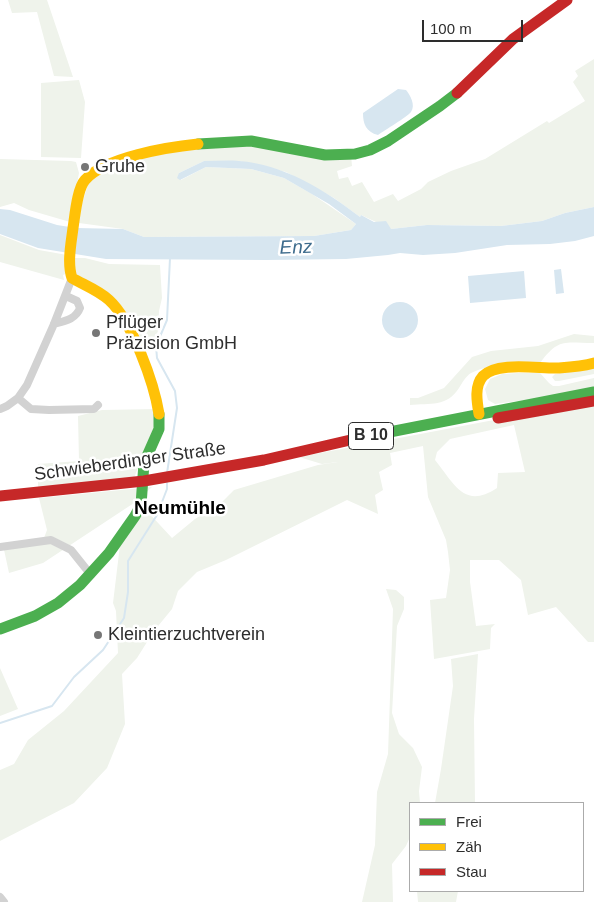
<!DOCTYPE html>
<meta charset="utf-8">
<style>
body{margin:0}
#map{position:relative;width:594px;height:902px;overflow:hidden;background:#fff;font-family:Arial,sans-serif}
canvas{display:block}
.legend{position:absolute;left:409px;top:802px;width:175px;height:90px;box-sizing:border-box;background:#fff;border:1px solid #ababab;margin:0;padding:6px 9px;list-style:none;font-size:15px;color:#2d2d2d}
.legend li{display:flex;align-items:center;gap:10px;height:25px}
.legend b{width:25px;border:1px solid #ababab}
.scale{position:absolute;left:422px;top:20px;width:101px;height:22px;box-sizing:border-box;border:2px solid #2d2d2d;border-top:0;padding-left:6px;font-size:15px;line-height:18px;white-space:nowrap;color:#2d2d2d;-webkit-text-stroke:4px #fff;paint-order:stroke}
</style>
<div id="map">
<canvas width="594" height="902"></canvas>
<ul class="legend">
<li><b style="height:6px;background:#4caf50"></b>Frei</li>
<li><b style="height:6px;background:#ffc107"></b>Zäh</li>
<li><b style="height:6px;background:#c62828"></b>Stau</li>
</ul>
<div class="scale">100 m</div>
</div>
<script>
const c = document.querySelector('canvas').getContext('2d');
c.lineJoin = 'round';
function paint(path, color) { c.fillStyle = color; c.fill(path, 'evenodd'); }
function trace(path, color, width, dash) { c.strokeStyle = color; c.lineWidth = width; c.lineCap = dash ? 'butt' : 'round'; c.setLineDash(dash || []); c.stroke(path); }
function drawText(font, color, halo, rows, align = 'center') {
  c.font = font + ' Arial,sans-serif'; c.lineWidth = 5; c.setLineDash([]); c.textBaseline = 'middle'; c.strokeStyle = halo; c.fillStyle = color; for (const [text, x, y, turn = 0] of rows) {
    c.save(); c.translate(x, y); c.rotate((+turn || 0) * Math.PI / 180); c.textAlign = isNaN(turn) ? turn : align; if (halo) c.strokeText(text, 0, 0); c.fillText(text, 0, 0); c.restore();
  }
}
const green = new Path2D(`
 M8 0H47L73 77 54 76 37 12 12 13Z
 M594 59V207L565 213 542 221 501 226 427 225 391 229 361 215 360 217 334 198 286 172 239 161H204L179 173 181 180 206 167 251 169 284 178 312 194 356 224 351 230 314 236 144 237 123 229 79 223 80 209 90 179 154 150 227 140 351 155 352 166 337 171 339 179 348 177 352 186 362 182 374 202 393 194 398 201 421 189 428 182 451 171 485 159 547 121 549 123 585 101 573 82 578 76 575 71Z
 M79 80 85 102 81 158 41 157V83Z
 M0 159 71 161 76 162 79 173 70 222 29 210 14 203 0 207Z
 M0 235 39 250 67 255 68 273 63 275 64 280 0 262Z
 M75 258H85L109 264 160 265 162 298 159 311 158 331 152 345 143 344 133 321 117 301 75 274Z
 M574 334 594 336V343C565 343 559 337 540 363 516 364 493 362 471 373 466 376 462 383 459 388 447 407 430 403 410 405V398H418L444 388 472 357 491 351 538 346Z
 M594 368V374L559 381H555L552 377 555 374Z
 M518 373H540L549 383 553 386H559L594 378V391L495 404 488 400 485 389 490 379 502 374Z
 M594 401V642H588L556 607 528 615 521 580 499 560H470V582L476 626 495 624 491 628 490 649 434 659 430 600 446 598 450 570 448 552 446 540 428 497 423 446 390 453 392 465 379 472 383 490 375 495 378 514 347 500 226 560 197 572 178 591 172 609 154 631 137 658 122 674 125 724 107 768 74 803 0 841V770L14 764 28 740 64 711 118 653 116 611 113 603 120 545 139 517 147 511 172 538 195 519 221 503 234 490 318 465 338 462 322 464 299 457ZM514 425 525 472 498 473 497 488C464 510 454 483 435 460L437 452 450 439Z
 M157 409V419L134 478 38 490V464L79 461 78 416 102 410Z
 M152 487 137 501 43 563 9 573 3 545 44 538 47 530 39 498Z
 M386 589 396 590 404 597V609L397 626 392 713 399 734 413 748 422 767 419 791 420 803H410V837L406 846 392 864 393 902H362L375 845 377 792 388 754 393 609Z
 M478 654 474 719 475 803H435L441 769 453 686 451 659Z
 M0 668 18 709 0 716Z
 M417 891H458L456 902H418Z`);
const water = new Path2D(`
 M398 89 406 90C410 95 416 105 411 112 407 117 385 130 378 135 366 132 363 124 363 113Z
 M204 161C216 161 228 160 239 161 283 164 325 190 360 217L361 215 374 222 386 221 391 229 427 225 501 226 542 221 565 213 594 207V236L575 241 550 244 507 245 455 253 423 255 400 253 388 255 346 259 266 260 106 259 38 248 0 234V209L10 210 57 225 76 228 123 229 144 237 314 236 351 230 356 224 329 204 284 178 251 169 206 167 180 180 177 178 179 173Z
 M561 269 564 293 556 294 554 270Z
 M524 271 526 298 470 303 468 276Z
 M382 320a18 18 0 1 1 36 0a18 18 0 1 1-36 0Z`);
const stream = new Path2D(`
 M167 473 177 408 175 391 157 358 156 346 167 320 170 258
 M0 723 52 706 74 677 103 650 124 618 128 592V561L157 515 167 489V483`);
const street = new Path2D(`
 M54 324C65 321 76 319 80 308L77 301 66 296
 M18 398 31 409 49 410 94 409 98 405
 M0 409 7 406 18 398 27 385 54 324 72 278
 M0 547 51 540 71 550 91 575
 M0 897 4 902`);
const fast = new Path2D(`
 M198 144 251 141 325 155 355 154 370 150 388 141 440 106 457 93
 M359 438 594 392
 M0 629 35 616 58 603 80 585 109 553 135 516 141 505 144 463 159 429V414`);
const slow = new Path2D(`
 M159 414C154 383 132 321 109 300 98 290 84 285 72 278 67 263 71 244 73 228 75 216 77 189 85 180 105 157 169 147 198 144
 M479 414C477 402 474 386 483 376 497 361 540 369 559 368 571 367 583 366 594 363`);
const jam = new Path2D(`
 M457 93 513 39 567 0
 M498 418 594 401
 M0 496 144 481 264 460 359 438`);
const markers = [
 [85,167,5,"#767676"],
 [96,333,5,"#767676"],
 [98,635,5,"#767676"]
];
const shields = [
 [371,436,45]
];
const shieldNames = [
 ["B 10",371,436]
];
const poiNames = [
 ["Gruhe",95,167],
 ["Pflüger",106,323],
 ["Präzision GmbH",106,344],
 ["Kleintierzuchtverein",108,635]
];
const streetNames = [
 ["Schwieberdinger Straße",130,462,-8]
];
const waterNames = [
 ["Enz",296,248,-2]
];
const neighbourhoodNames = [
 ["Neumühle",180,509]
];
paint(green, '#eff3eb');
paint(water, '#d7e6f0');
trace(stream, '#d7e6f0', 2);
trace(street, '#d2d2d2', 8);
trace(fast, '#4caf50', 11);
trace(slow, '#ffc107', 11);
trace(jam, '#c62828', 11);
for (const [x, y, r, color] of markers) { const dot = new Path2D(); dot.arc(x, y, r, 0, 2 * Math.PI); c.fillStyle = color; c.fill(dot); trace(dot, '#fff', 2); }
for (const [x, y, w] of shields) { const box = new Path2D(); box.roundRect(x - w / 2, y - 13.5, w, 27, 4); c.fillStyle = '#fff'; c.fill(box); trace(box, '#2d2d2d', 1); }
drawText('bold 16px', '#2d2d2d', null, shieldNames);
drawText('18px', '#2d2d2d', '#fff', poiNames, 'left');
drawText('18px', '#2d2d2d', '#fff', streetNames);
drawText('italic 19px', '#3d6b8c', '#fff', waterNames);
drawText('bold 19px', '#000', '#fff', neighbourhoodNames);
</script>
